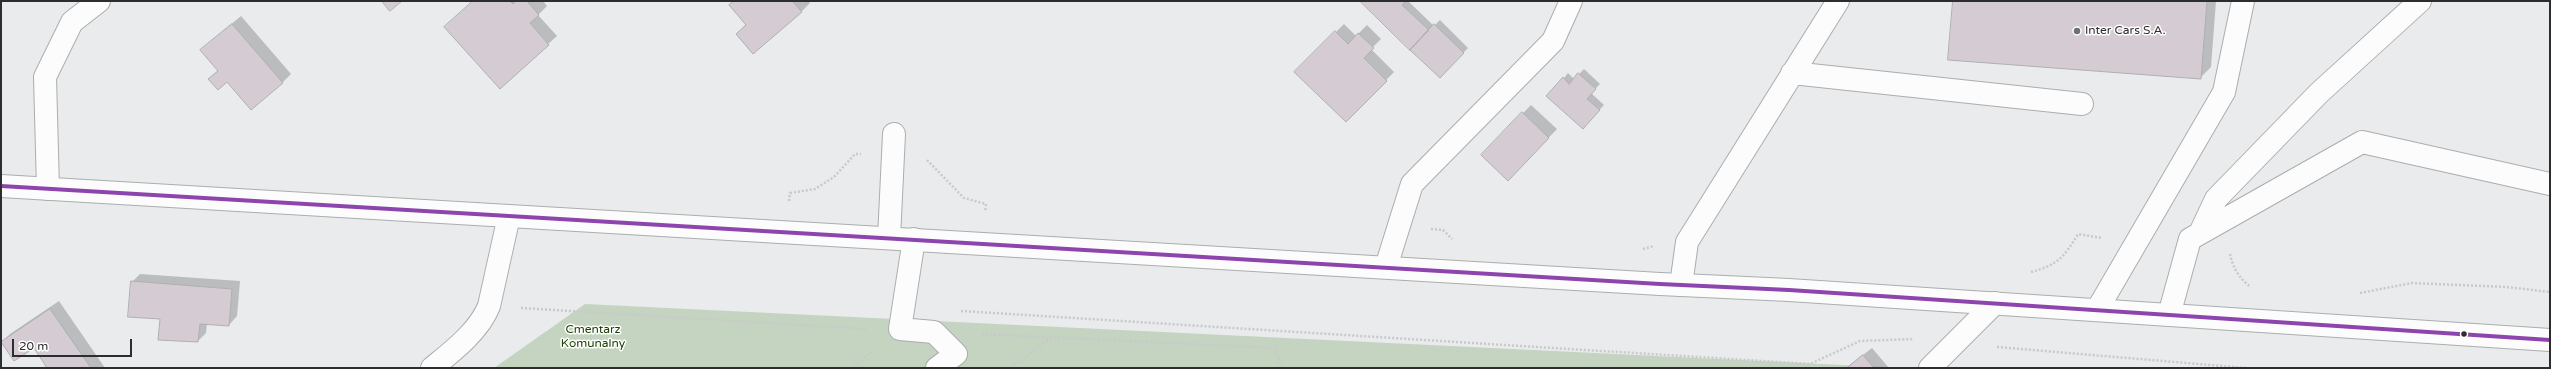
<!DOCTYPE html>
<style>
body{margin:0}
#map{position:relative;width:2551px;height:369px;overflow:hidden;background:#e9ebed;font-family:"Varela Round",sans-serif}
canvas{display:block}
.frame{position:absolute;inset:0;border:2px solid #2c2d2f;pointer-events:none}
.scale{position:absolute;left:12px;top:339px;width:120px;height:18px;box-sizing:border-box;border:2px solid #2c2d2f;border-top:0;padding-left:5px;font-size:12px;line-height:14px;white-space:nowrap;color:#2c2d2f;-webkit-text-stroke:3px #fff;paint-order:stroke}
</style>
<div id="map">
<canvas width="2551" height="369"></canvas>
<div class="frame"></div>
<div class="scale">20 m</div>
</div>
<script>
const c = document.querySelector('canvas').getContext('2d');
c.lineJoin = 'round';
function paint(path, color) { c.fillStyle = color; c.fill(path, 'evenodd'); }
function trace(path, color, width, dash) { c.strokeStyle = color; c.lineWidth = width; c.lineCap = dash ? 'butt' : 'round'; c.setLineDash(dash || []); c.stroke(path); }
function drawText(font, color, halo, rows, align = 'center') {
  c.font = font + ' "Varela Round",sans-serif'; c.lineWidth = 3; c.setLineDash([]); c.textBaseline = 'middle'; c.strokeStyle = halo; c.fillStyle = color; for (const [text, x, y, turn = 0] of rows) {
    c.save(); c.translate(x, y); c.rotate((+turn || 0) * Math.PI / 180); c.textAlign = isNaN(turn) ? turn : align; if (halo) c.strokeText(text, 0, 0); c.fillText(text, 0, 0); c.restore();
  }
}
const green = new Path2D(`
 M585 304 1904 368H494Z`);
const shadow = new Path2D(`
 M474 1H543L547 6 538 15 557 36 500 87Z
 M735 1H808L810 3 801 12 737 34 746 24Z
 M1362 1H1408L1434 26 1440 20 1468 48 1440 77Z
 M1954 1H2216L2211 67 2200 78Z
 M241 16 291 74 282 83 210 79 218 70 210 42Z
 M1344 24 1356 36 1367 25 1381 39 1371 49 1394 72 1346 121 1296 72Z
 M1584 69 1600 84 1591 93 1604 105 1587 123 1564 78 1568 73 1574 79Z
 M1531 105 1557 129 1517 171 1482 155Z
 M140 274 240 281 237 316 229 325 207 323 206 333 198 341 161 318 132 282Z
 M59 301 105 368H49L34 347 2 342 10 334Z
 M1872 348 1889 368H1846Z`);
const building = new Path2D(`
 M382 1H402L390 11Z
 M473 1H510L513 4 516 1H527L539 15 530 23 549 45 500 89 444 27Z
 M734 1H792L802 12 753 54 736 34 746 25 729 5Z
 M1360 1H1406L1402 5 1429 30 1410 50Z
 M1953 1H2207L2201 79 1948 60Z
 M232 24 283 83 251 110 227 82 218 90 208 79 218 71 200 50Z
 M1434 24 1464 53 1440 78 1410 50Z
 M1335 31 1348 44 1358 33 1374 48 1364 58 1387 81 1346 122 1294 72Z
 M1578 73 1596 89 1587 99 1600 110 1583 129 1546 96 1563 77 1569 84Z
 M1522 112 1549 138 1508 181 1481 155Z
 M131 281 232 289 229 326 200 324 198 342 158 340 160 319 128 317Z
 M50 309 91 368H47L34 348 14 361 1 342Z
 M1863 355 1874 368H1847Z`);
const path = new Path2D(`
 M927 160 964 198 986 204 985 212
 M789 201 790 193 815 189 834 177 855 154H861
 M1431 229 1443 230 1452 239
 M1643 249 1654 246
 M2230 254C2232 266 2240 280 2251 287
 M2031 272C2058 265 2064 257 2078 234L2102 238
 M2360 293 2412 283 2507 287 2550 292
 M521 308 868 329
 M961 311 1810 364 1860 341 1913 339
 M982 334 1275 348 1281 368
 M1997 347 2246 368
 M852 368 875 349
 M1011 368 1050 338`);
const service = new Path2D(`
 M1792 73 2082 104
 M48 189 45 77 72 22 99 1
 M2200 233 2216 199 2319 93 2420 1
 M889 238 894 134
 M1386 267 1412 184 1553 41 1571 1
 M1681 285 1687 242 1838 1
 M2097 310 2224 92 2243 1
 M2169 315 2190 239 2362 142 2550 184
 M432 368C453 351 479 331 489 306L509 216
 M1930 368 1995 303`);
const pedestrian = new Path2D(`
 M914 239 900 329 934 332 956 354 937 368`);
const secondary = new Path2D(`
 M1 186 1660 284 1789 290 2550 340`);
const bus1 = new Path2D(`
 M1 186 1660 284 1789 290 2550 340`);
const markers = [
 [2077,31,4,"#6e7072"],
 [2464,334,3.5,"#2c2d2f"]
];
const poiNames = [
 ["Inter Cars S.A.",2085,31]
];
const parkNames = [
 ["Cmentarz",593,330],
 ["Komunalny",593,344]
];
paint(green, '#c4d4c0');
paint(shadow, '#0003');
paint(building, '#d4ccd2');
trace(building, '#afafb0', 1);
trace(service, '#abadae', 24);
trace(pedestrian, '#abadae', 24);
trace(secondary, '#abadae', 24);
trace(path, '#c8c9ca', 2.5, [2, 2]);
trace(service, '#fcfcfc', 22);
trace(pedestrian, '#fcfcfc', 22);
trace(secondary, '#fcfcfc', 22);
trace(bus1, '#8e44ad', 4);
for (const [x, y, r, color] of markers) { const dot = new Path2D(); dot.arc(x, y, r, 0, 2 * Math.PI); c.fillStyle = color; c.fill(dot); trace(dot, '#fff', 1.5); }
drawText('12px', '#2c2d2f', '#fff', poiNames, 'left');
drawText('12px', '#1a4304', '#fff', parkNames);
</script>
